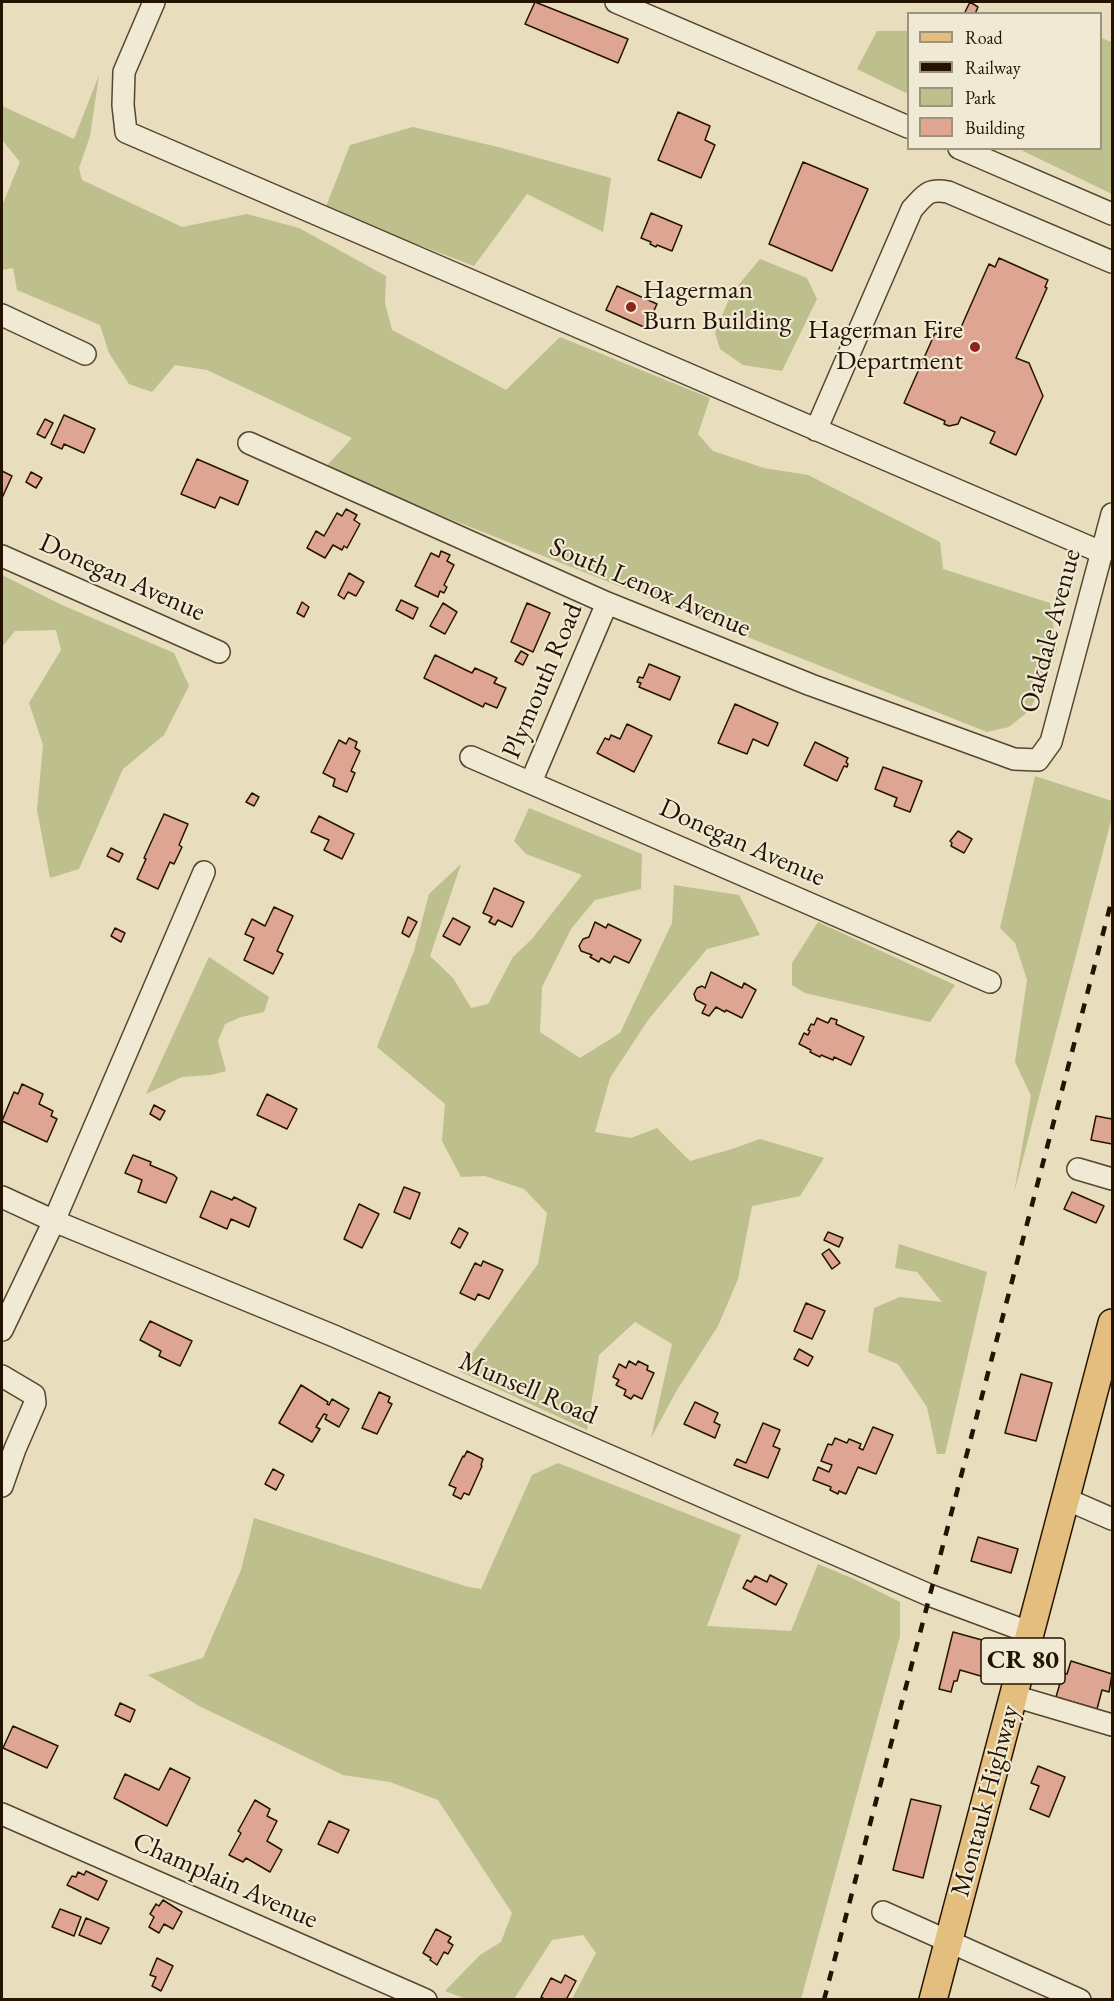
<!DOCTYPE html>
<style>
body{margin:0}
#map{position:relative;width:1114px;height:2001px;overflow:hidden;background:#e8ddbd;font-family:"EB Garamond",serif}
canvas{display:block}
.frame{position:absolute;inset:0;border:3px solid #241300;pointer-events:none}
.legend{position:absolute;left:907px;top:12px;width:195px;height:138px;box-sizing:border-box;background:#f0e9d4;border:2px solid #9e937f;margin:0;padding:8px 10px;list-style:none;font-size:18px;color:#241300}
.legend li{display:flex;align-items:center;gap:12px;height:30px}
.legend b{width:30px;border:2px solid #9e937f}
</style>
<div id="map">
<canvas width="1114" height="2001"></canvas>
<div class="frame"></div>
<ul class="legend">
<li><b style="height:8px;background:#e4be7e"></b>Road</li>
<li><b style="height:8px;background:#241300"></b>Railway</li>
<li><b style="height:16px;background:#bdbf8c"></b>Park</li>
<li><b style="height:16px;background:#dea593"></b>Building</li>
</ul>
</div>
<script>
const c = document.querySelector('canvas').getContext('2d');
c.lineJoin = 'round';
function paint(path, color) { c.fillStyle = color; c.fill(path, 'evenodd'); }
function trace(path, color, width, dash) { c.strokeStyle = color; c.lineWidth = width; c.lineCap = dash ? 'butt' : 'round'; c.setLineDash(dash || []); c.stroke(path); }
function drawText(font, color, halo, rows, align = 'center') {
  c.font = font + ' "EB Garamond",serif'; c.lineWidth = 4.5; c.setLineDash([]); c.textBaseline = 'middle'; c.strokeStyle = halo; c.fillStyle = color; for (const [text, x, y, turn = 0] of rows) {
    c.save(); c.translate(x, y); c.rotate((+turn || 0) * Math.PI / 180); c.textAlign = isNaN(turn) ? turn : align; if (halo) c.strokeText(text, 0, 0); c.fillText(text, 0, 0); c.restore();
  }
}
const green = new Path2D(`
 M877 31H908V94L857 69Z
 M1101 38 1112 42V194L1019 149 1100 148Z
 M99 75 90 136 79 168 82 180 182 227 247 214 299 228 386 276 385 303 392 330 506 390 560 337 710 398 698 434 713 451 764 468 808 475 940 542 943 569 1050 603 1057 650 1030 710 1009 727 987 732 324 469 352 438 207 370 175 365 152 392 129 384 109 353 100 325 17 290 13 268 2 270V206L20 162 2 140V106L74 139Z
 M413 127 498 147 611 178 603 232 527 194 474 266 325 209 350 145Z
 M760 259 807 278 817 299 782 371 743 365 720 349 715 333 731 294Z
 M2 575 62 605 174 653 189 686 164 735 123 769 79 869 50 878 37 810 43 745 29 703 61 650 56 630 15 631 2 647Z
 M1035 776 1112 801V817L1014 1193 1031 1096 1015 1062 1027 980 1015 943 1000 928Z
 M529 808 642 854 641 889 595 900 571 929 542 987 540 1032 580 1058 620 1033 672 923 674 885 739 895 760 935 707 949 648 1020 610 1078 595 1132 631 1138 657 1128 690 1161 732 1149 760 1139 824 1158 800 1196 752 1206 738 1279 718 1326 677 1390 651 1438 672 1344 635 1322 599 1355 587 1430 459 1371 538 1264 547 1213 524 1189 485 1176 461 1177 442 1141 445 1104 377 1047 414 951 429 894 461 864 430 956 453 978 471 1008 488 1004 513 957 532 939 582 875 526 854 514 841Z
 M818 922 955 985 930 1022 805 993 792 985V963Z
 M209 957 269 997 264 1012 241 1017 225 1024 218 1041 226 1071 211 1075 182 1077 146 1094Z
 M899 1244 987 1272 945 1454H937L927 1407 898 1364 868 1352 874 1308 900 1297 942 1302 917 1272 895 1268Z
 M558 1463 741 1535 707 1626 791 1631 818 1564 852 1578 900 1602V1636L801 1999H572L596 1953 583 1935 552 1940 514 1999H466L445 1991 480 1955 501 1942 512 1913 438 1800 390 1782 343 1775 199 1706 148 1675 203 1658 241 1570 254 1518 468 1587 481 1589 532 1475Z`);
const building = new Path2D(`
 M535 2 628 39 618 63 525 24Z
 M970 2 978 7 975 14H964Z
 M678 112 710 126 705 140 715 145 701 178 658 160Z
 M803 162 868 189 832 271 769 244Z
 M651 213 682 226 672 251 657 245 656 247 650 244 651 242 641 238Z
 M999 258 1048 280 1045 287 1047 288 1016 358 1029 363 1043 396 1016 455 990 443 995 432 961 417 958 424 949 426 944 424 945 421 904 403 935 333 945 337 949 329 958 334 989 264 995 267Z
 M617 286 657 304 646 328 606 310Z
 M64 415 95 429 84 453 64 444 62 449 51 444Z
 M45 419 53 423 45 438 37 434Z
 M197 459 248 481 238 505 220 497 215 508 181 494Z
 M2 471 12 476 2 498Z
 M31 472 42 478 36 488 26 482Z
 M346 509 357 515 354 520 360 524 347 548 344 546 342 550 333 545 325 558 307 548 316 531 324 536 337 513 342 516Z
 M441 551 450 555 447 561 454 565 444 585 447 587 444 593 440 591 438 597 415 586 431 553 439 557Z
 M349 573 364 582 356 596 348 592 344 599 338 595Z
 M401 600 418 608 413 619 396 610Z
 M302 602 309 607 304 617 297 613Z
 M443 603 457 612 445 634 430 626Z
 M527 603 550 613 533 652 511 642Z
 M521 651 528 655 523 665 515 661Z
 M435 655 472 673 475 668 497 678 494 683 506 688 497 708 485 703 483 707 424 678Z
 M649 664 680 677 670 700 639 687 641 683 637 682 639 677 643 678Z
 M735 704 778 723 768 746 753 739 747 754 718 743Z
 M627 724 652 736 634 772 597 753 605 738 609 740 611 735 620 739Z
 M349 738 357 742 355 748 360 751 351 771 355 773 347 792 333 786 335 779 323 773 339 740 346 744Z
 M815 742 848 758 846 762 848 764 847 767 844 766 837 781 804 765Z
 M883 767 922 781 910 812 894 806 897 798 875 789Z
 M252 793 259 797 254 806 246 802Z
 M164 814 188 824 179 845 182 847 174 864 170 862 158 889 137 879 146 859 144 858Z
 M319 816 354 834 342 859 324 850 329 840 311 832Z
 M958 831 972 839 964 853 951 846 952 843 950 841Z
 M111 848 123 854 119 862 107 856Z
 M494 888 524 902 512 927 498 920 495 925 489 922 492 917 483 913Z
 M274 907 293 916 277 951 283 954 273 974 244 960 254 938 245 934 252 919 265 926Z
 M408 917 417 922 409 937 402 933Z
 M453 918 470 927 460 945 443 936Z
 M595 922 606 928 608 924 641 940 629 963 614 956 610 963 601 958 599 962 590 957 592 955 581 951 579 946 583 939 589 937Z
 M115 928 125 933 121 942 111 936Z
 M711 972 742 988 744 983 756 990 742 1018 726 1010 725 1012 716 1007 709 1016 702 1013 706 1005 696 1000 694 994 697 988 702 986 705 988Z
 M817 1018 828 1023 831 1018 837 1020 836 1024 864 1037 851 1065 834 1057 833 1060 821 1055 820 1057 810 1052 811 1050 799 1044 804 1033 808 1035 810 1031 808 1030 811 1024 814 1025Z
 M22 1084 43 1094 39 1104 53 1111 51 1116 57 1119 47 1142 2 1121 14 1092 18 1094Z
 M267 1094 297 1109 287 1129 257 1115Z
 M154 1105 165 1111 160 1120 150 1114Z
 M1096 1116 1112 1119V1144L1091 1140Z
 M133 1155 151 1162 150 1165 174 1175 177 1178 166 1203 138 1192 142 1180 125 1173Z
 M404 1187 420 1193 410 1219 394 1212Z
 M211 1191 232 1200 234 1197 256 1208 249 1227 231 1219 227 1229 200 1217Z
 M1072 1192 1104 1206 1096 1223 1064 1209Z
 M359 1204 379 1214 362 1248 344 1239Z
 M459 1228 468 1233 460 1248 451 1243Z
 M828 1232 843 1238 839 1247 824 1240Z
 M829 1249 840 1263 832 1269 822 1254Z
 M483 1261 503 1270 489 1299 478 1294 475 1300 460 1293 475 1263 481 1266Z
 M806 1303 825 1311 812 1339 794 1331Z
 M150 1321 192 1341 180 1366 159 1356 161 1351 140 1340Z
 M799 1349 813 1357 808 1366 794 1359Z
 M629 1361 636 1365 638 1361 648 1366 647 1370 654 1373 642 1399 634 1395 631 1399 624 1395 626 1390 616 1385 619 1380 613 1377 619 1364 626 1368Z
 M1021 1374 1052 1383 1036 1441 1005 1433Z
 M301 1385 328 1402 327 1404 329 1405 332 1399 349 1409 339 1427 325 1419 327 1415 324 1414 316 1427 320 1429 312 1442 279 1423Z
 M379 1392 390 1397 388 1402 392 1404 377 1434 362 1428Z
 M695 1402 718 1413 714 1422 720 1425 715 1438 684 1424Z
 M763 1423 780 1430 773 1446 780 1449 768 1478 734 1465 737 1459 746 1463Z
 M873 1427 893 1435 876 1474 858 1467 846 1494 839 1491 838 1494 830 1490 831 1487 813 1480 818 1467 829 1472 832 1465 821 1461 828 1444 832 1445 835 1438 847 1443 849 1439 861 1444 859 1448 863 1450Z
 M467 1451 483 1459 481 1465 482 1466 469 1495 464 1493 461 1499 453 1495 456 1488 449 1485 463 1456 464 1457Z
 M273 1469 284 1475 276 1490 265 1484Z
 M978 1537 1018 1549 1011 1573 971 1561Z
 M770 1575 787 1584 776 1605 743 1588 747 1580 751 1582 755 1576 767 1582Z
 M953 1632 993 1643 984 1677 960 1670 957 1681H954L951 1692 939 1689Z
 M1071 1661 1112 1674 1109 1692 1102 1690 1097 1709 1056 1697 1063 1673 1067 1674Z
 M120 1703 135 1710 130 1722 115 1715Z
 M13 1726 58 1746 47 1768 3 1748Z
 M1038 1766 1065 1777 1049 1817 1030 1809 1039 1786 1031 1783Z
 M170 1768 190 1778 167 1826 114 1798 125 1774 159 1790Z
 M911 1799 941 1806 923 1878 893 1870Z
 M255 1800 270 1809 267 1816 277 1821 267 1841 282 1850 270 1872 246 1858 243 1862 229 1855 241 1833 238 1831Z
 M329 1821 349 1830 338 1853 318 1844Z
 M86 1871 107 1881 98 1900 67 1885 72 1876 76 1877 78 1872 84 1875Z
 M163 1900 182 1912 173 1929 164 1924 159 1933 149 1927 154 1917 150 1914 156 1904 159 1906Z
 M60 1909 81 1917 74 1936 52 1927Z
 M86 1918 109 1928 101 1944 79 1935Z
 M436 1929 451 1937 448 1942 453 1945 448 1954 444 1952 437 1965 430 1960 431 1958 423 1953Z
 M157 1958 173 1966 161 1991 152 1986 156 1977 150 1975Z
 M565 1975 576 1981 566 2000H546L541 1997 551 1978 561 1983Z`);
const minor = new Path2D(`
 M154 2 124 72 123 105 126 132 1103 553
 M616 2 908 127
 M959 148 1112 214
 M2 315 85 354
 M816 430 912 209C925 195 928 188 948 192L1112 262
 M249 443 607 603 811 685 1014 759 1038 760 1051 742 1112 514
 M2 556 219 652
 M471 757 990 982
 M531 782 607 603
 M1078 1169 1112 1179
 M2 1197 54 1221 334 1336 929 1595 1031 1633
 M2 1330 54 1221 204 872
 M2 1376 34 1395 35 1403 15 1449 2 1486
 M1066 1499 1112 1519
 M1014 1696 1112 1725
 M2 1814 426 2000
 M883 1912 1080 2000`);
const major = new Path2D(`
 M933 2000 1112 1323`);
const rail = new Path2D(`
 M824 2000 1112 899`);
const markers = [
 [631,307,6,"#8f2418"],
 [975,347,6,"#8f2418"]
];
const shields = [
 [1023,1661,84]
];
const shieldNames = [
 ["CR 80",1023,1661]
];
const poiNames = [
 ["Hagerman",643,291],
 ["Burn Building",643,322],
 ["Hagerman Fire",963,331,"right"],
 ["Department",963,362,"right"]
];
const streetNames = [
 ["Donegan Avenue",122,578,24],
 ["South Lenox Avenue",650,588,23],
 ["Oakdale Avenue",1051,631,-75],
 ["Plymouth Road",543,681,-67],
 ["Donegan Avenue",742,843,24],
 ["Munsell Road",528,1389,23],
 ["Montauk Highway",986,1801,-75],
 ["Champlain Avenue",225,1881,24]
];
paint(green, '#bdbf8c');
paint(building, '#dea593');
trace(building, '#241300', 1.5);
trace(minor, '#55462f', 24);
trace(major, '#241300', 30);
trace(minor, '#f0e9d4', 21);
trace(major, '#e4be7e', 27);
trace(rail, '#241300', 4.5, [10, 10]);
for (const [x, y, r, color] of markers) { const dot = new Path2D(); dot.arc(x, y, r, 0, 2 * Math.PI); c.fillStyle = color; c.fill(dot); trace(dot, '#f0e9d4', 2); }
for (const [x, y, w] of shields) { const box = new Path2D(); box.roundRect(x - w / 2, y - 23, w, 46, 4.5); c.fillStyle = '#f0e9d4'; c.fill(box); trace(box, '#241300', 1.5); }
drawText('bold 26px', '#241300', null, shieldNames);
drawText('27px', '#241300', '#f0e9d4', poiNames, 'left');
drawText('27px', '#241300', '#f0e9d4', streetNames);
</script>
